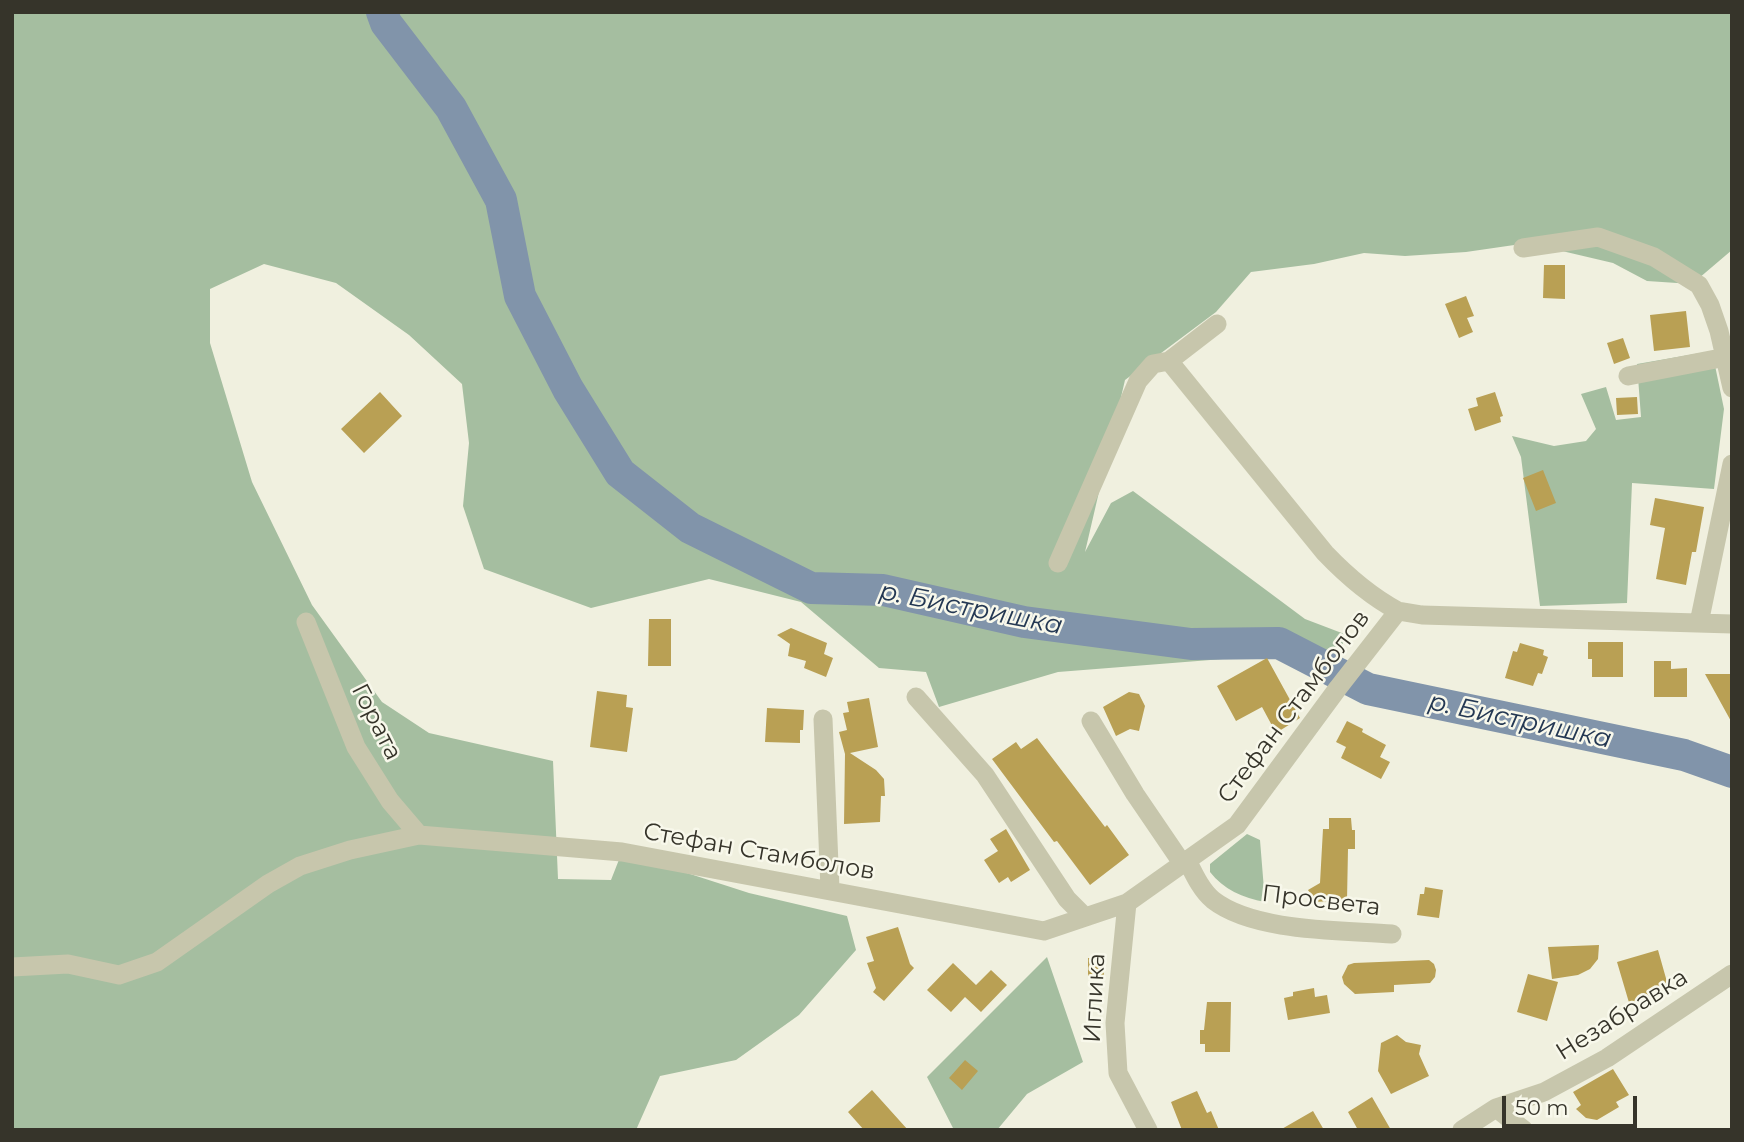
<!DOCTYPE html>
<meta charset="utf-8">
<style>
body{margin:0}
#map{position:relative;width:1744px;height:1142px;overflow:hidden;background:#f0f0df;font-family:Montserrat,sans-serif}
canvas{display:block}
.frame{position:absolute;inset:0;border:14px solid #36342a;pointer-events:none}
.scale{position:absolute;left:1502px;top:1096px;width:135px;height:32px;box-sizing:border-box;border:4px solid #36342a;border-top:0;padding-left:9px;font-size:21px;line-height:24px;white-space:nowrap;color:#36342a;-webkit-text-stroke:5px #f8f8eb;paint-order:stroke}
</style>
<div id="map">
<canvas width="1744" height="1142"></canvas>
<div class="frame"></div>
<div class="scale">50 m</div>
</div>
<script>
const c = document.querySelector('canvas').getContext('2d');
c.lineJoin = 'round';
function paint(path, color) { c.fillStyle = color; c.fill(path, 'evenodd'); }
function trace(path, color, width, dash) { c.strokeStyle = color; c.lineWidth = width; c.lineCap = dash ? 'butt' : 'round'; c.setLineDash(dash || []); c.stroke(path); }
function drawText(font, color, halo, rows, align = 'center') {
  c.font = font + ' Montserrat,sans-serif'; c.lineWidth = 5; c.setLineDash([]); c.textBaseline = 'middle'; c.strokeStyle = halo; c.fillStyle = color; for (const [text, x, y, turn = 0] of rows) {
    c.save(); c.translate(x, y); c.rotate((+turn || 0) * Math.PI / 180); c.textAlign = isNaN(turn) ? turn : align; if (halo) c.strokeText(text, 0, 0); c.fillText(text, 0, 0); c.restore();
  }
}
const green = new Path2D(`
 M12 12H1732V250L1692 284 1647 281 1613 263 1528 243 1466 252 1405 256 1364 253 1314 264 1251 272 1216 312 1125 380 1085 552 1111 503 1133 491 1305 619 1347 635 1327 677 1283 651 1223 659 1058 672 939 707 926 672 879 668 801 602 709 579 591 608 484 569 463 506 469 443 462 384 409 335 336 283 264 264 210 289V343L252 482 312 605 382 702 429 733 553 761 558 879 611 880 622 852 749 893 847 916 856 950 799 1015 736 1060 660 1076 636 1130H12Z
 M1712 351 1724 409 1714 489 1632 483 1627 603 1540 606 1521 457 1512 436 1554 446 1586 441 1596 429 1581 394 1606 387 1616 420 1641 417 1637 364Z
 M1247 834 1260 840 1265 902C1243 898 1223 889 1210 872V864Z
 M1047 957 1083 1062 1027 1094 997 1130H954L927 1077Z`);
const river = new Path2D(`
 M382 12 386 23 451 108 501 200 520 296 568 389 620 473 690 528 811 588 883 590 1024 622 1191 644 1279 643 1368 689 1684 755 1732 772`);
const building = new Path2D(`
 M1544 265H1565V299L1543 298Z
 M1466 296 1474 316 1467 318 1473 332 1459 338 1445 304Z
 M1686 311 1690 347 1654 351 1650 315Z
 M1623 338 1630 358 1614 364 1607 343Z
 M380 392 402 416 364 453 341 429Z
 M1495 392 1503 416 1500 417 1501 422 1475 431 1468 409 1478 406 1476 398Z
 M1637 397 1638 414 1617 415 1616 398Z
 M1543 470 1556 503 1536 511 1523 478Z
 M1655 498 1704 507 1696 552H1692L1686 585 1656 579 1665 528 1650 525Z
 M649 619H671V666H648Z
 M791 628 827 643 824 654 833 658 826 677 804 668 806 661 788 656 790 644 777 635Z
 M1588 642H1623V677H1592V659H1588Z
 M1520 643 1544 650 1543 655 1548 657 1542 674 1538 673 1533 686 1505 678 1513 651 1517 652Z
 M1267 658 1300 718 1276 733 1262 707 1236 721 1217 686Z
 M1654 661H1671V669L1687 668V697H1654Z
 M1705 674H1732V723Z
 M597 691 627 695 626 707 633 708 627 752 590 747Z
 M1129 692 1139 694 1145 706 1139 731 1130 729 1116 736 1103 707Z
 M869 698 878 747 850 753 876 770 884 779 885 796H881L880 822 844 824 845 754 839 732 847 730 843 713 849 712 847 702Z
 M767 708 804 710 803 730H800V743L765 742Z
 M1347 721 1363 729 1362 732 1386 745 1380 757 1390 762 1381 779 1341 758 1346 747 1336 742Z
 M1037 738 1105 827 1107 825 1129 855 1090 885 1057 841 1054 842 992 759 1016 742 1021 749Z
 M1329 818H1351L1352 830H1355V849H1348L1347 900 1315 902 1308 890 1320 883 1323 829H1329Z
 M1006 829 1030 870 1011 882 1008 877 999 883 984 860 998 851 990 839Z
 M1425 887 1443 890 1439 918 1417 915 1420 894H1424Z
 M898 927 910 964 914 968 884 1001 873 992 876 988 867 963 874 961 866 937Z
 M1599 945 1598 959 1590 969 1578 975 1552 979 1548 947Z
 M1658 950 1669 989 1658 992 1660 998 1630 1006 1617 962Z
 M1088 958H1103L1104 976H1088Z
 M1429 960 1434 964 1436 970 1435 977 1430 983 1394 985V992L1355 994 1344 984 1342 977 1348 965 1354 963Z
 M953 963 976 985 991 970 1007 985 981 1012 965 997 951 1012 927 990Z
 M1528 974 1558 982 1547 1021 1517 1012Z
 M1314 988 1315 997 1327 995 1330 1013 1288 1020 1284 998 1293 996V992Z
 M1207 1002H1231L1230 1052H1205V1044H1200V1030H1204Z
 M1397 1035 1406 1042 1421 1045 1419 1054 1429 1076 1391 1094 1378 1071 1381 1043Z
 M965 1060 978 1071 962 1090 949 1078Z
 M1613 1069 1629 1095 1616 1102 1619 1107 1597 1120 1586 1118 1576 1109 1581 1105 1573 1092Z
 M872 1090 908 1130H864L848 1112Z
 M1197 1091 1207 1113 1211 1111 1219 1130H1182L1171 1102Z
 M1372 1097 1391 1130H1358L1348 1112Z
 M1313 1111 1324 1130H1280Z`);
const minor = new Path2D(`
 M1523 248 1598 237 1654 257 1699 285 1710 305 1719 331 1732 388
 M1169 361 1325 553C1347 576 1370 596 1398 611
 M1628 376 1726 357
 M1058 563 1138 381 1153 364 1169 361 1217 324
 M306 622 356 747 390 801 419 835
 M1699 623 1732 464
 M916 697 985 775 1067 899 1085 917
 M823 719 830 889
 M1091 721 1135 794 1182 863
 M1187 860C1194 874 1201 890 1213 900 1254 932 1341 930 1392 934
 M1127 903 1115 1023 1118 1073 1148 1130
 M12 967 68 964 119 975 157 962 268 884 300 866 350 850 419 835 622 852 1044 931 1127 903 1237 825 1338 688 1398 611 1422 615 1732 624
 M1496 1108 1524 1130
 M1462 1130 1496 1108 1544 1092 1607 1058 1732 974`);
const streetNames = [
 ["Стефан Стамболов",1294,707,-53],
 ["Гората",376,722,63],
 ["Стефан Стамболов",759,852,10],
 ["Просвета",1321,901,7],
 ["Иглика",1095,998,-87],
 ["Незабравка",1622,1015,-32]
];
const waterNames = [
 ["р. Бистришка",971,609,11],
 ["р. Бистришка",1520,721,12]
];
paint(green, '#a5bea0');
trace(river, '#8194aa', 32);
paint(building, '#b9a054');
trace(minor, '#c7c6ac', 19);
drawText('24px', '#36342a', '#f8f8eb', streetNames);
drawText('italic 26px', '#243853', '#f8f8eb', waterNames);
</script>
